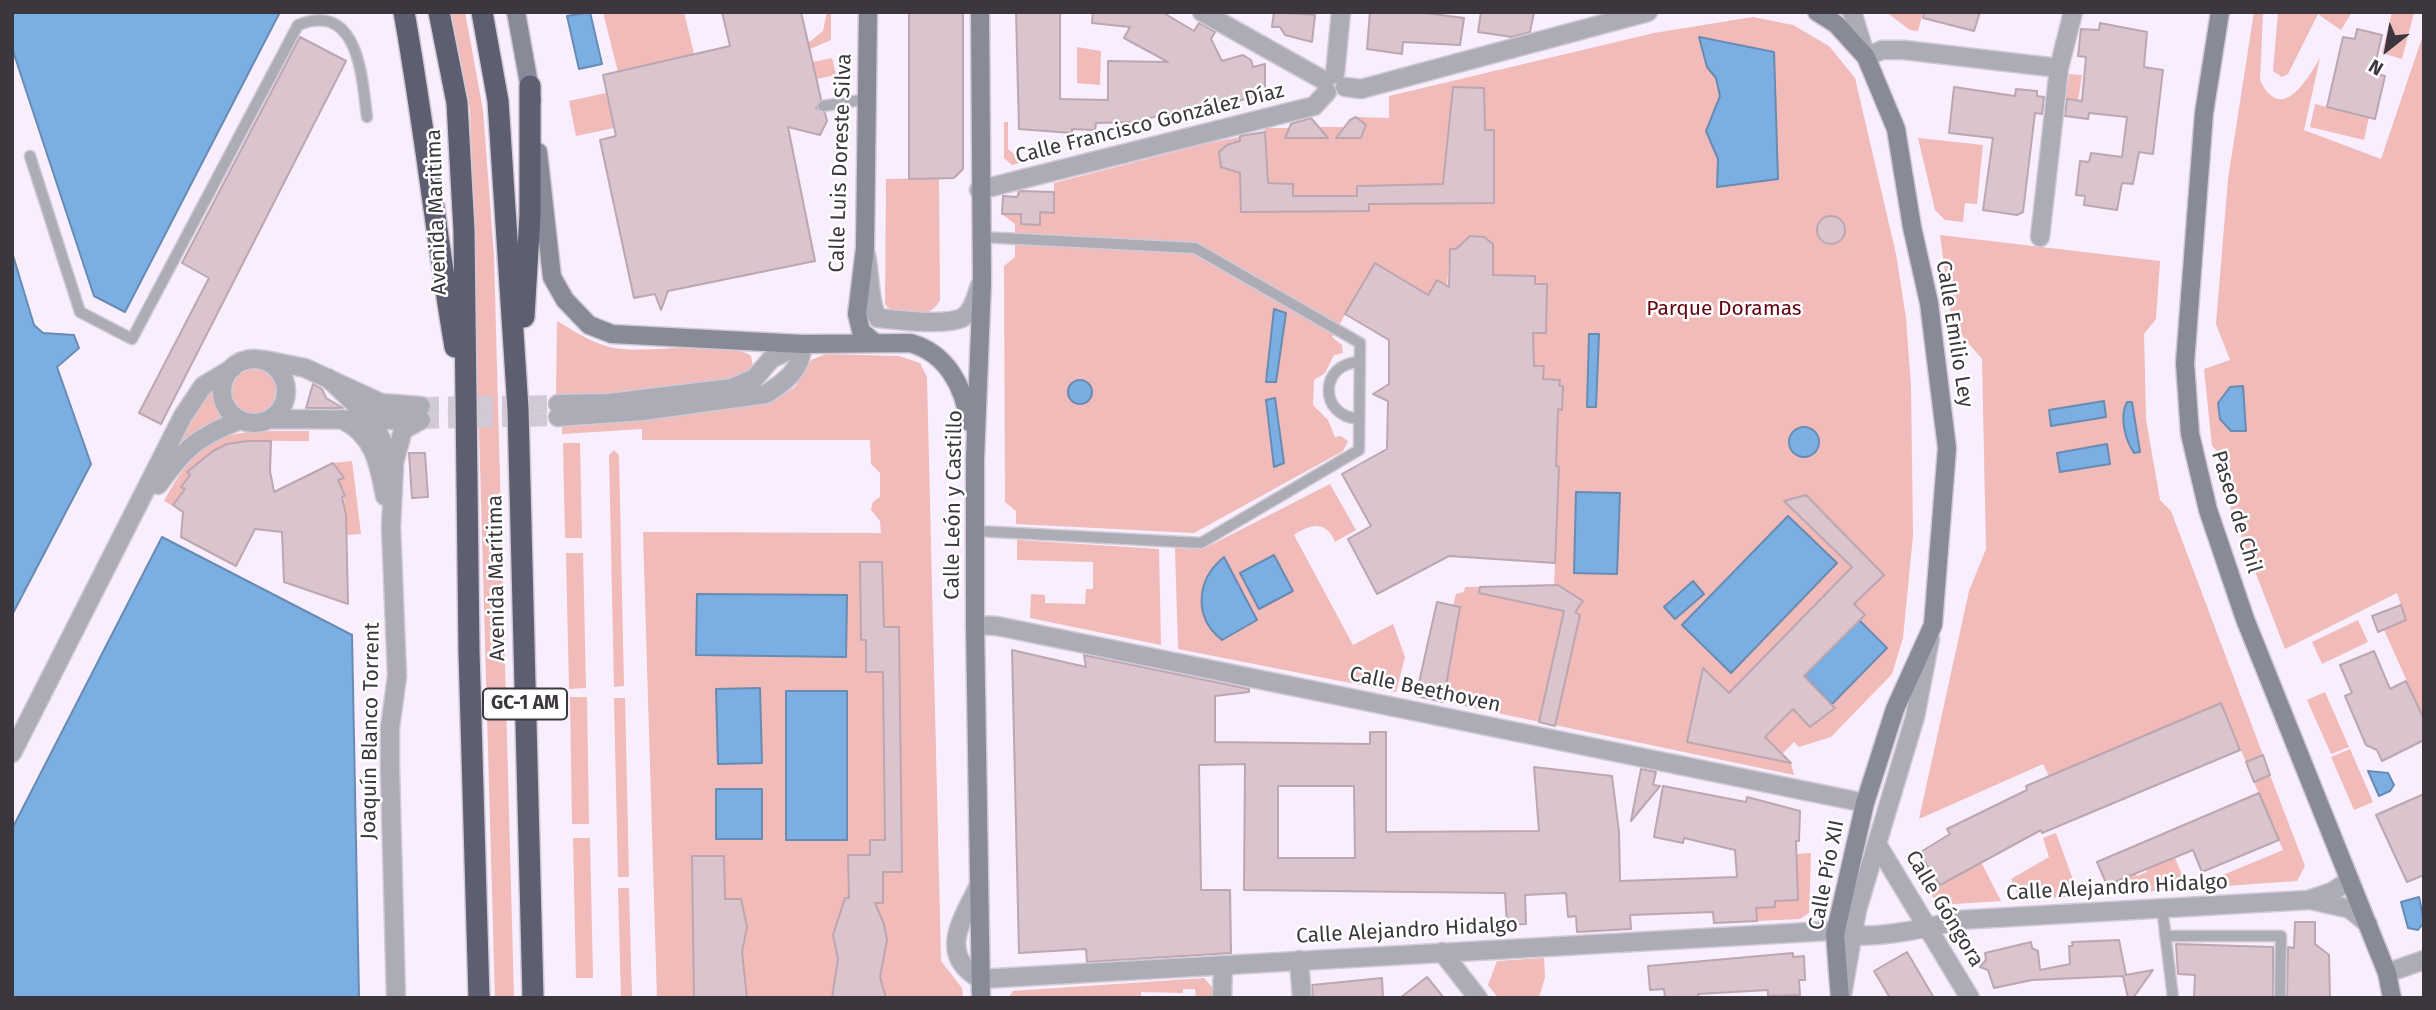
<!DOCTYPE html>
<meta charset="utf-8">
<style>
body{margin:0}
#map{position:relative;width:2436px;height:1010px;overflow:hidden;background:#f8eefd;font-family:"Fira Sans",sans-serif}
canvas{display:block}
.frame{position:absolute;inset:0;border:14px solid #3c373e;pointer-events:none}
.north{position:absolute;left:2352px;top:14px;width:70px;height:70px;-webkit-text-stroke:5px #fff;paint-order:stroke;rotate:211deg;font-size:19px;font-weight:700;line-height:28px;text-align:center;color:#3c373e}
.north::after{content:'';display:block;margin:auto;width:24px;height:32px;background:#3c373e;clip-path:polygon(50% 0,100% 100%,50% 72%,0 100%)}
</style>
<div id="map">
<canvas width="2436" height="1010"></canvas>
<div class="frame"></div>
<div class="north">N</div>
</div>
<script>
const c = document.querySelector('canvas').getContext('2d');
c.lineJoin = 'round';
function paint(path, color) { c.fillStyle = color; c.fill(path, 'evenodd'); }
function trace(path, color, width, dash) { c.strokeStyle = color; c.lineWidth = width; c.lineCap = dash ? 'butt' : 'round'; c.setLineDash(dash || []); c.stroke(path); }
function drawText(font, color, halo, rows, align = 'center') {
  c.font = font + ' "Fira Sans",sans-serif'; c.lineWidth = 5; c.setLineDash([]); c.textBaseline = 'middle'; c.strokeStyle = halo; c.fillStyle = color; for (const [text, x, y, turn = 0] of rows) {
    c.save(); c.translate(x, y); c.rotate((+turn || 0) * Math.PI / 180); c.textAlign = isNaN(turn) ? turn : align; if (halo) c.strokeText(text, 0, 0); c.fillText(text, 0, 0); c.restore();
  }
}
const green = new Path2D(`
 M451 12H465L483 110 494 256 514 998H495L470 109Z
 M603 12H684L694 54 618 72Z
 M827 12H831V40L810 49 808 43 823 31Z
 M1886 12H1923L1918 31 1910 30Z
 M2254 12H2263L2260 80C2281 125 2307 80 2320 58L2304 130 2381 159 2424 32V719L2384 630 2406 620 2397 593 2285 649 2229 504 2230 463 2212 446 2204 369 2230 360 2216 324 2228 179Z
 M2278 12H2319L2288 74 2282 77 2273 71Z
 M2321 12H2352L2341 30 2319 15Z
 M2392 12 2414 13 2402 59 2382 53Z
 M1753 17 1793 25 1829 46 1855 78 1896 254 1906 318 1911 386 1913 536 1903 638 1892 674 1831 737 1799 747 1794 742 1782 754 1791 763 1794 775 1416 696 1437 602 1453 606 1456 594 1464 592 1465 587 1554 586 1559 467 1556 466 1558 409H1562L1563 386H1559V380L1543 379 1544 366 1468 364 1533 340V333H1545L1547 284 1482 275V270L1493 262V244L1484 237 1470 236 1461 249H1450L1447 286 1437 280 1428 295 1375 264 1332 337 1342 345 1343 353 1334 355 1325 373 1314 380 1313 405 1328 420 1335 437 1341 436 1348 441 1343 451 1194 533 1016 524V511L1005 502 1004 266 1015 257V224L1002 214 1003 196H1017V191L1054 192V183L1205 144 1264 132 1265 128H1294L1293 118 1307 117 1316 127H1347L1350 120 1356 117 1389 118V96L1654 33Z
 M1077 47 1101 51 1100 85 1077 83Z
 M832 58 836 75 817 79 813 62Z
 M2069 74 2082 75 2078 101 2065 99Z
 M606 93 614 128 576 136 569 101Z
 M2315 104 2369 117 2364 140 2310 127Z
 M1004 122H1008V149L1020 159 1051 152 1052 155 1012 165 1004 158Z
 M1918 138 1983 145 1977 204 1965 203 1963 222 1945 220 1935 210Z
 M939 178 940 300C932 319 897 321 885 304L886 179Z
 M1940 235 2160 261 2156 319 2144 334 2146 419 2160 500 2171 511 2263 755 2246 762 2220 703 2049 776 2043 764 1919 819 1969 591 1986 549 1982 359 1952 324Z
 M557 321C577 333 598 347 622 349 653 353 727 339 751 356L753 366 743 379 621 396 556 399Z
 M826 354 899 356 920 363 927 377 941 961 962 988 963 998H657L643 532 881 533 880 521 871 510 873 502 880 497V473L871 464 870 440H642V429L562 434V424L626 421 772 402 795 387 811 360Z
 M232 392a23 23 0 1 1 46 0a23 23 0 1 1-46 0Z
 M213 390 223 419 175 451 204 394Z
 M309 431V441C259 441 227 435 188 472L190 475 182 486 185 489 173 506 164 501C205 426 230 431 309 431Z
 M563 443H580L582 538H565Z
 M614 450 619 455 624 686 614 687 609 455Z
 M352 461 361 534 346 535 344 496 338 480 343 478 333 463Z
 M1330 484 1356 530 1335 542C1326 520 1311 524 1294 535L1353 645 1393 624 1405 657 1396 692 1178 649 1175 548 1203 549Z
 M1017 540 1159 549 1161 645 1030 618 1031 594 1045 595V603L1085 604 1086 589H1093V562L1017 560Z
 M566 553H583L586 688 569 689Z
 M2358 620 2368 642 2322 664 2312 642Z
 M2325 692 2349 747 2331 754 2307 700Z
 M570 697H587L589 824H572Z
 M614 698H625L629 877H618Z
 M2350 749 2373 802 2354 810 2331 757Z
 M2270 775 2305 866 2297 881 2109 894 2107 885 2127 877 2134 868 2137 876 2147 872 2143 864 2155 866 2175 858 2185 882 2203 877 2206 882 2283 850 2254 782Z
 M2056 833 2079 896 2020 900 2011 879 2049 857 2043 838Z
 M573 838H590L593 978H576Z
 M1811 853 1809 913 1800 919 1757 921 1756 908 1775 907V901L1798 900 1796 854Z
 M1981 862 2001 901 1939 905 1929 892Z
 M618 888H629L632 998H621Z
 M1544 958 1545 977 1539 998H1498L1488 985 1497 961Z
 M1204 978 1212 987V998H1196L1195 989H1183V993L1141 992V998H1008L1013 991Z`);
const water = new Path2D(`
 M12 12H280L125 312 94 296 12 48Z
 M590 12 602 64 579 69 567 16Z
 M1699 37 1774 52 1778 179 1717 187 1718 159 1706 131 1720 96 1716 78 1707 67Z
 M12 252 34 325 43 333 74 335 79 348 57 367 91 464 12 615Z
 M1274 309 1286 313 1276 382H1266Z
 M1589 334H1599L1596 407H1587Z
 M1068 392a12 12 0 1 1 24 0a12 12 0 1 1-24 0Z
 M2243 386 2246 431H2231L2220 419 2218 403 2230 387Z
 M1275 398 1284 463 1274 467 1266 400Z
 M2104 401 2106 417 2051 426 2049 410Z
 M2127 402H2132L2140 452 2134 453C2125 439 2119 417 2127 402Z
 M1789 442a15 15 0 1 1 30 0a15 15 0 1 1-30 0Z
 M2107 444 2110 464 2060 472 2057 453Z
 M1576 492 1620 493 1617 574 1574 573Z
 M1788 516 1837 563 1731 673 1682 625Z
 M162 537 352 635 359 998H12V829Z
 M1274 555 1293 591 1259 609 1240 573Z
 M1224 557 1257 620 1222 640C1193 617 1196 580 1224 557Z
 M1693 581 1704 594 1675 619 1664 607Z
 M697 594 847 595 846 657 696 655Z
 M1859 620 1887 648 1832 704 1804 676Z
 M760 688 762 763 718 764 716 689Z
 M786 691H847V840H786Z
 M2368 771 2388 773 2394 785 2390 791 2379 796Z
 M716 789H762V839H716Z
 M2419 897 2424 922 2418 930 2408 928 2401 902Z`);
const building = new Path2D(`
 M722 12H801L821 99 816 108 825 113 827 121 820 135 788 127 815 261 668 291 661 310 655 294 634 298 600 140 616 136 603 75 730 46Z
 M909 12H963V169L954 178 909 179Z
 M1016 12H1060V99L1108 100V61L1168 62 1124 38 1130 27 1092 23 1093 12H1162L1194 31 1199 23 1215 32 1211 39 1222 61 1243 55 1251 60 1253 67 1265 64V90L1253 97 1234 102 1233 98 1133 122 1096 123 1095 130 1072 129V133L1019 129Z
 M1274 12 1315 15 1312 42 1285 35 1280 27H1272Z
 M1370 12H1418L1464 18 1460 45 1403 42 1402 54 1367 49Z
 M1481 12H1534L1530 32 1512 37 1478 32Z
 M1924 12H1980L1974 31 1923 18Z
 M2100 23 2147 32 2144 67 2163 70 2153 154 2139 152 2133 184 2122 183 2117 210 2084 205 2085 196 2076 195 2080 161 2089 162 2091 153 2122 157 2127 117 2089 113 2088 119 2065 116 2067 99 2082 101 2086 57 2078 56 2081 29 2099 30Z
 M2357 29 2382 35 2373 73 2385 76 2375 119 2327 107 2343 37 2355 39Z
 M300 37 346 61 161 424 139 413 209 278 182 263Z
 M1453 87 1484 88 1485 130H1494V203L1369 204V211L1241 212 1240 173 1221 167 1219 152 1227 145 1240 141V136L1265 132 1268 183 1293 184V196H1357V186L1443 184Z
 M1954 87 2015 96 2016 89 2037 91V96L2044 97 2042 114 2035 113 2023 212 2017 215 1983 210 1993 138 1949 133Z
 M1356 117 1366 125 1361 138H1336L1350 120Z
 M1311 118 1328 138H1285L1291 124Z
 M1020 191 1054 192V213L1040 212V225L1021 224V214H1002L1003 196 1017 197Z
 M1817 230a14 14 0 1 1 28 0a14 14 0 1 1-28 0Z
 M1470 236 1484 237 1493 244V275L1535 276V284H1547L1546 333H1533L1534 366H1544L1543 379 1560 380 1559 386H1563L1562 410 1558 409 1556 466 1559 467 1555 563 1449 556 1377 594 1348 539 1371 526 1342 474 1387 449 1388 401 1373 394 1389 384V340L1345 314 1375 263 1428 295 1437 280 1449 287 1450 249H1456Z
 M313 384 322 389 326 398 343 408H306Z
 M248 441H271L270 471 274 492 333 463 344 478 338 480 345 496 342 497 346 515 348 604 284 582 282 532 255 529 236 566 181 537 183 512 173 505 185 489 181 487 190 475 187 472 213 451 227 444Z
 M409 453H425L428 497 412 498Z
 M1806 495 1884 575 1854 604 1865 615 1804 676 1835 708 1810 727 1793 709 1765 737 1791 763 1687 742 1703 668 1729 693 1852 567 1784 501Z
 M860 562H882L884 627H899L902 872H883V903H875L884 924 887 940 880 977 886 998H832L838 959 833 935 845 898H849L848 855H870V840H885L883 672H866V640H861Z
 M1558 585 1583 601 1575 612 1580 615 1555 726 1539 722 1564 611 1479 593 1480 587Z
 M1437 602 1460 607 1443 702 1416 696Z
 M2401 605 2406 620 2378 632 2372 616Z
 M1012 650 1086 667 1084 655 1249 689V692L1215 696V742L1370 744V732H1386V832L1539 831 1534 767 1612 776 1619 832 1620 881 1737 877 1735 850 1684 838 1683 843 1654 837 1663 786 1746 802 1747 797 1800 811 1799 841H1796L1798 900 1775 901V907L1756 908 1757 921 1714 923 1713 912 1630 915 1631 929 1577 932 1576 916 1568 917 1566 893 1525 895 1526 924 1507 925 1505 893 1244 890 1245 764 1199 765 1201 890H1230L1231 953 1087 962 1086 949 1019 953ZM1278 786H1354L1355 858H1278Z
 M2374 651 2390 689 2406 681 2424 719V740L2382 761 2377 750 2366 745 2345 696 2352 693 2340 665Z
 M2221 703 2240 750 2042 833 2041 830 1940 885 1919 853 1950 834 1947 829 2027 790 2026 786Z
 M2263 755 2270 775 2254 782 2246 762Z
 M1641 769 1656 772 1653 785 1660 786 1631 821Z
 M2259 793 2279 840 2202 872 2193 850 2107 885 2097 862Z
 M2424 794V875L2407 882 2376 815Z
 M692 856H724L725 899H741L747 927 742 952 747 998H694Z
 M2295 922H2315V944L2329 955 2330 998H2287L2288 947 2294 948Z
 M2119 940 2126 975 2153 970 2133 998H2128L2123 976 2032 980 1994 988 1988 970 1980 967 1986 960 1985 953 2031 942 2032 948 2038 951 2040 970 2070 964 2069 946H2073L2072 942Z
 M2176 944 2273 947V998H2194L2195 975 2178 974Z
 M1907 952 1934 998H1890L1874 971Z
 M1793 953V957L1804 956 1805 980H1799L1800 995 1768 996V990L1698 994V998H1665L1664 989 1650 990 1648 966Z
 M1427 977 1444 998H1400Z
 M1382 978 1383 998H1313L1312 985Z`);
const streetTunnel = new Path2D(`
 M421 406 558 404
 M421 420 558 417`);
const lane = new Path2D(`
 M823 106 867 99
 M30 156 80 312 132 339 298 25C360 0 362 81 367 117
 M1359 419C1318 416 1319 363 1360 362
 M977 531 1201 543 1359 450 1360 343 1195 248 980 237
 M2162 907 2173 998
 M2165 936H2281L2280 998`);
const street = new Path2D(`
 M1202 12 1325 81
 M1852 12 1866 57 1882 50H1904L2059 68
 M1335 74 1341 12
 M1345 87 1361 89 1648 12
 M979 190 1314 106 1327 92
 M2040 237 2059 68 2073 12
 M866 255C870 272 869 306 878 318 898 320 944 326 962 318 973 312 976 296 980 285
 M222 391a32 32 0 1 1 64 0a32 32 0 1 1-64 0Z
 M265 360 305 368 381 403 421 406
 M328 378 372 420 394 466 391 527 397 676 390 728V770L396 998
 M558 417 642 411 766 394C785 382 803 369 802 344L771 359 755 378 732 388 609 403 558 404
 M270 419 421 420
 M341 419C374 434 379 464 385 496
 M394 463 403 430 421 420
 M158 485C186 447 196 438 240 420
 M975 625 997 626 1865 803
 M12 753 183 416 203 386 233 368
 M1877 844 1970 998
 M979 885C962 921 937 954 980 979L1828 931C1859 943 1926 929 1958 920L2308 900 2332 892 2350 880
 M2311 900 2350 909 2368 924
 M1442 952 1478 998
 M1299 960 1302 998
 M2387 973 2424 960
 M1842 995 1857 910 1915 717 1930 639
 M1222 998 1223 967`);
const secondary = new Path2D(`
 M516 12 532 100
 M868 12 865 248 857 314 861 331 874 342
 M980 12 982 282 975 460V625L981 998
 M1817 12 1836 24 1866 57 1896 129 1912 227 1929 303 1947 448 1933 625 1895 709 1865 803 1835 934 1840 998
 M2220 12 2204 113 2185 363 2190 434 2208 510 2245 619 2387 973 2392 998
 M538 152 552 277 565 300 589 325 612 334 802 344 910 343C947 353 964 387 969 422`);
const highway = new Path2D(`
 M404 12C424 123 436 235 455 347
 M439 12 457 103 464 231 469 651 479 998
 M482 12 498 101 518 409 533 998
 M524 317 530 215V86`);
const shields = [
 [525,704,84]
];
const shieldNames = [
 ["GC-1 AM",525,704]
];
const streetNames = [
 ["Calle Francisco González Díaz",1150,124,-14],
 ["Calle Luis Doreste Silva",841,163,-88],
 ["Avenida Maritima",437,212,-92],
 ["Calle Emilio Ley",1954,334,81],
 ["Calle León y Castillo",954,505,-89],
 ["Paseo de Chil",2236,512,73],
 ["Avenida Marítima",497,578,-91],
 ["Calle Beethoven",1425,690,12],
 ["Joaquín Blanco Torrent",371,731,-89],
 ["Calle Pío XII",1827,875,-79],
 ["Calle Alejandro Hidalgo",2117,888,-3],
 ["Calle Góngora",1944,909,59],
 ["Calle Alejandro Hidalgo",1407,931,-3]
];
const parkNames = [
 ["Parque Doramas",1724,309]
];
paint(green, '#f0bbb8');
paint(water, '#7bafe3');
trace(water, '#688bb2', 2);
paint(building, '#dac4ce');
trace(building, '#bca6b0', 2);
trace(streetTunnel, '#d2c9d7', 18, [18, 9]);
trace(lane, '#d2c9d7', 13);
trace(street, '#d2c9d7', 21);
trace(secondary, '#d2c9d7', 21);
trace(highway, '#d2c9d7', 24);
trace(lane, '#abacb5', 10);
trace(street, '#abacb5', 18);
trace(secondary, '#898a97', 18);
trace(highway, '#5d5e6f', 21);
for (const [x, y, w] of shields) { const box = new Path2D(); box.roundRect(x - w / 2, y - 15.5, w, 31, 5); c.fillStyle = '#fff'; c.fill(box); trace(box, '#3c373e', 2); }
drawText('bold 19px', '#3c373e', null, shieldNames);
drawText('21px', '#3c373e', '#fff', streetNames);
drawText('21px', '#610311', '#fff', parkNames);
</script>
